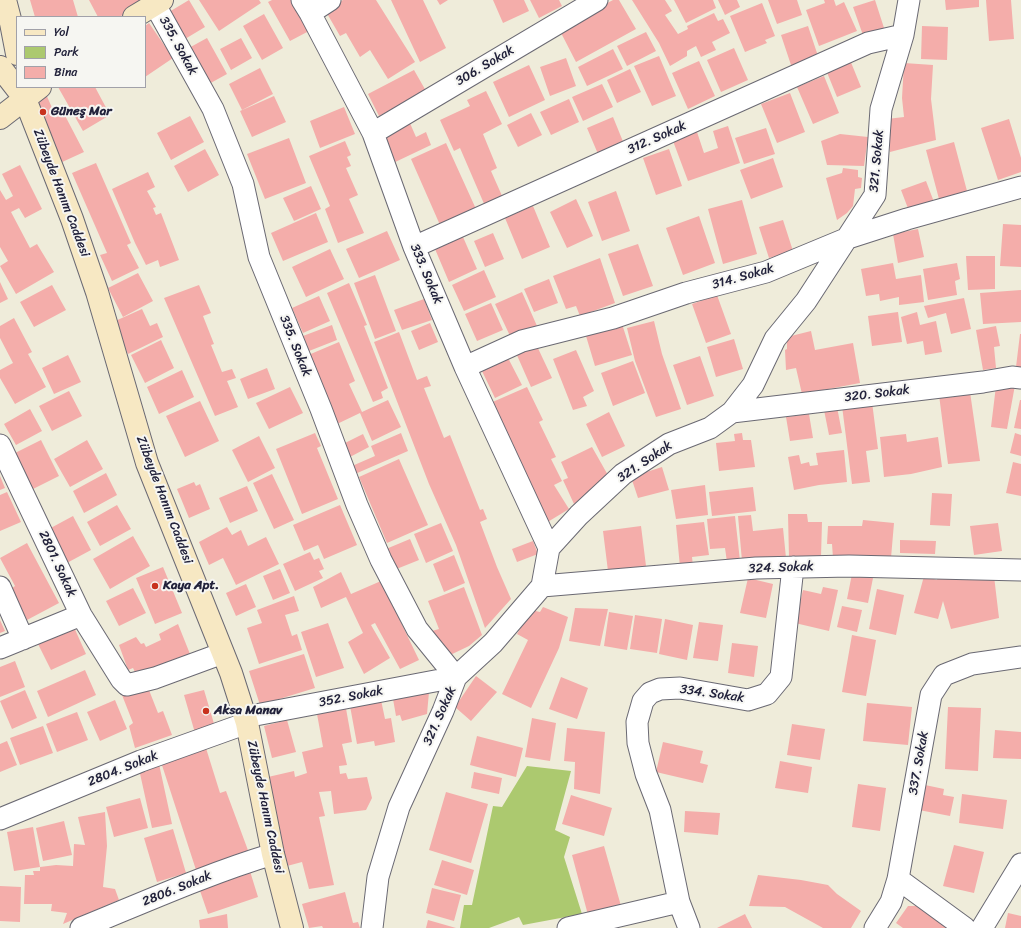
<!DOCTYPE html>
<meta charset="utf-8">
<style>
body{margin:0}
#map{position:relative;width:1021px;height:928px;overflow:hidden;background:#efecda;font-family:Sriracha,sans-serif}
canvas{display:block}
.legend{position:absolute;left:16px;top:16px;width:130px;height:72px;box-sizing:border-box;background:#f6f6f2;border:1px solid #a1a1a9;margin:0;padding:5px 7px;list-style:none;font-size:12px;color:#22223b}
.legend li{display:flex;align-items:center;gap:8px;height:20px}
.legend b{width:20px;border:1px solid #a1a1a9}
</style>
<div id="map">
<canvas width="1021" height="928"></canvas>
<ul class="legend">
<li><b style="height:5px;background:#f7e8c3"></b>Yol</li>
<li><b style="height:11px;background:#acc96f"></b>Park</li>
<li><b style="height:11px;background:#f4adaa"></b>Bina</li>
</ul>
</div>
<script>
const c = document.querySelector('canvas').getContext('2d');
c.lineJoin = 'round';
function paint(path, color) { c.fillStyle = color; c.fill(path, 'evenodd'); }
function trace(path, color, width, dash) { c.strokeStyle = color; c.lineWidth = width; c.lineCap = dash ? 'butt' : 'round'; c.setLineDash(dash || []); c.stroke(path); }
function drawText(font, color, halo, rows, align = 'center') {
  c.font = font + ' Sriracha,sans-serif'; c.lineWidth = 4; c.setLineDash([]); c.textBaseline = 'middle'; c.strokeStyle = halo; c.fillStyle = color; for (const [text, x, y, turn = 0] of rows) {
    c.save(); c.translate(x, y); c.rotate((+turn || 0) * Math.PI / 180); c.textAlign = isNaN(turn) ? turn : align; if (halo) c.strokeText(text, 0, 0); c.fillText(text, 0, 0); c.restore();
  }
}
const green = new Path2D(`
 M527 766 571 771 555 830 570 837 564 857 582 914 523 925 519 917 489 928H460L464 905H472L493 806 502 807Z`);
const building = new Path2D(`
 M30 0H73L78 17H35Z
 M89 0H148V2L119 17H98Z
 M189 0 205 27 185 39 169 12Z
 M199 0H259L261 3 219 31Z
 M272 0H292L309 31 290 41 268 2Z
 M343 0H376L415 62 388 79 370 50 360 57 346 33 340 36 325 10Z
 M391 0H423L446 48 420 62Z
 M437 0H448L440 5Z
 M493 0H524L529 11 503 23Z
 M530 0H559L562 6 539 18Z
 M613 0H619L636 29 576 62 559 29Z
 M632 0H665L672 11 665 15 678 34 688 29 687 26 714 13 718 21 723 19 730 33 712 42 716 50 701 57 696 46 687 51V56L670 66 659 43Z
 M674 0H713L716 8 686 23Z
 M718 0H737L740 7 725 15Z
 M768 0H797L802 15 777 24Z
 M824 0H834L836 6 844 2 857 31 819 46 806 10 825 3Z
 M875 0 885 31 864 38 853 7Z
 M945 0H979V7L946 10Z
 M986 0H1011L1014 39 989 41Z
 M762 3 775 36 765 40 767 43 745 52 730 16Z
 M264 14 283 48 262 60 243 26Z
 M149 23 173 58 145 77V26Z
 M808 26 819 59 792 68 781 35Z
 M922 26 948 27 947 60 921 59Z
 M646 32 656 51 627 66 617 46Z
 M207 38 227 74 207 85 187 49Z
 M241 38 252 58 231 70 220 49Z
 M734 48 748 80 721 92 707 60Z
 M613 49 623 69 587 86 578 67Z
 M659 56 676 96 652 106 634 66Z
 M566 58 576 86 550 96 540 67Z
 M850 60 861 87 837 97 826 70Z
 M699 61 715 96 688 109 672 73Z
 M904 63 933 65 931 99 936 140 890 152 887 119 904 117 902 98Z
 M529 65 545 100 509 117 493 82Z
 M260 68 273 94 242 110 229 84Z
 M630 69 641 92 617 103 607 80Z
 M414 70 426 91 379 116 368 94Z
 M824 76 839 113 813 124 797 87Z
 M602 84 613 107 583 121 572 97Z
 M58 87H95L110 115 83 131Z
 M486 91 502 124 483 134 497 168 491 171 503 198 485 206 460 148 454 151 440 120 470 106 467 100Z
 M45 92 53 110 60 106 84 152 60 163 32 99Z
 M790 93 805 132 777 143 761 104Z
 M274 96 286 122 252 137 240 111Z
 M569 99 579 122 551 135 540 112Z
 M344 107 355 134 320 148 310 121Z
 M531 113 542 135 518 147 507 125Z
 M190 116 204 142 171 160 157 133Z
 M613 117 624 144 598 154 587 128Z
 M1009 119 1021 158V172L998 180 981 128Z
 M409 121 416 137 426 132 431 145 391 164 378 135Z
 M728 126 740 163 688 181 673 141 697 132 704 153 718 148 713 131Z
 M766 128 775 154 744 164 735 138Z
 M840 134 868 137 864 166 827 165 821 141Z
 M289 138 306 183 265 199 247 154Z
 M345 141 351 155 347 157 351 166 346 168 358 195 349 199 364 233 338 243 325 209 330 206 309 156Z
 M954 142 967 191 939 199 926 150Z
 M446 143 476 209 440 225 411 159Z
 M205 149 219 175 188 192 174 166Z
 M669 149 682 186 656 195 643 158Z
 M773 158 783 187 751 199 740 170Z
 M96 163 131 243 127 245 139 268 112 281 100 255 107 253 72 173Z
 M20 165 42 209 25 218 19 208 11 212 30 248 37 244 54 272 16 294 0 266 8 261 0 247V190L6 200 13 196 2 174Z
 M843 168 858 170V177L862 178 861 188 855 189 853 206 847 213 837 220 826 178 842 173Z
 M148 172 155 187 147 191 156 207 153 208 156 215 161 213 179 260 160 267 158 260 146 265 135 243 112 189Z
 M926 181 934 202 909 211 901 190Z
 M311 186 321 209 294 221 283 198Z
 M616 191 630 231 602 241 588 202Z
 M576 199 593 236 567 248 550 212Z
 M742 200 757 254 723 264 708 209Z
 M533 206 550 247 522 259 505 218Z
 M316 213 328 242 283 261 271 233Z
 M699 216 715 263 683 275 666 228Z
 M783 220 793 251 769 258 759 227Z
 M1003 224 1021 225V267L1000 266Z
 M918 229 924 257 898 263 893 234Z
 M387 231 400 260 359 278 346 249Z
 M493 233 504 259 485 267 474 241Z
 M463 237 477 269 449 282 435 249Z
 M638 244 653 286 623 296 608 254Z
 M330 249 344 279 306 297 292 267Z
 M966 256H995V289L968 290Z
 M600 258 615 303 580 316 576 306 566 309 553 276Z
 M893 263 896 279 921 275 924 302 899 305V297L880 301 879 294 866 296 861 269Z
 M957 263 960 279 955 281 957 295 928 300 923 269Z
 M484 270 496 297 464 311 452 285Z
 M138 273 153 301 123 317 108 288Z
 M375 275 396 331 375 339 354 283Z
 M549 279 558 303 534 312 524 289Z
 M0 282 8 299 0 303Z
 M349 283 367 325 364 326 388 388 381 392 383 398 373 402 327 293Z
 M52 285 66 310 34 327 20 302Z
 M199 285 211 313 203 316 214 344 211 345 222 372 232 369 236 378 227 381 238 407 215 416 164 298Z
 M1021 290V322L983 324 980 293Z
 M522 292 537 326 511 338 495 304Z
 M717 295 731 334 706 343 692 304Z
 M319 296 330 321 303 333 292 308Z
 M964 298 971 329 951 334 946 313 928 318 924 306Z
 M424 299 432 320 402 330 394 310Z
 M491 303 503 330 477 341 465 314Z
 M142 309 150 326 157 323 163 337 128 354 113 322Z
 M898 312 902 342 872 346 868 316Z
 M917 312 920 325 936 321 942 352 925 355 923 341 907 344 901 317Z
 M14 318 32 352 28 354 46 387 15 404 0 378V370L13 363 0 338V326Z
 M654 321 662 354 681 409 656 417 635 361 627 328Z
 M430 323 438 342 419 350 411 331Z
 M622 324 632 355 595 366 586 336Z
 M332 325 337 340 309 351 303 336Z
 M996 326 1000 346 994 347 996 368 983 370 976 330Z
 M811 331 815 350 853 343 860 383 802 394 796 368 786 370 785 350 787 349V337Z
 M399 332 417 380 427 376 431 386 424 388 444 438 450 435 480 510 483 509 487 519 480 522 497 567 511 599 485 628 456 545 429 484 374 342Z
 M1020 334H1021V368L1016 367Z
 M734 339 743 369 716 377 707 347Z
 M161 340 174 368 145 383 131 355Z
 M339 342 355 381 349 384 362 412 388 400 401 427 372 441 360 413 337 424 306 356Z
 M536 344 552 378 531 387 516 353Z
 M576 350 594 391 583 397 587 406 573 410 553 359Z
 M68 355 81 382 54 394 42 368Z
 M507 356 522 385 495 398 481 369Z
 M700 356 714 396 687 405 673 365Z
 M633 361 645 393 613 406 601 373Z
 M267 368 275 389 248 399 240 379Z
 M182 370 194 397 159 414 147 387Z
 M1015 385 1007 429 991 427 996 386Z
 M290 387 303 413 269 429 256 403Z
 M527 387 543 420 539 422 556 457 551 459 562 481 554 485 569 509 546 523 488 404Z
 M69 391 82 416 52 431 39 406Z
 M970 392 980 461 948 464 939 395Z
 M1020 400H1021V429L1014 428Z
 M200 401 219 441 185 457 166 416Z
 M872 402 878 449 866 451 870 482 852 484 842 406Z
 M837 407 842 433 829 435 824 410Z
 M30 409 42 431 16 445 4 424Z
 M609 412 625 446 602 457 586 424Z
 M809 414 813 438 790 441 786 417Z
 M315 433 321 446 317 448 338 499 302 514 276 449Z
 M401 433 408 451 355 474 352 466 375 456 371 446Z
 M742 433 743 440H751L755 467 719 471 716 443 735 441 734 434Z
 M1015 433 1021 435V456L1010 453Z
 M363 434 369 447 348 458 341 445Z
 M906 434 907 442 938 437 942 467 911 474 884 477 880 437Z
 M259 436 275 468 248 482 232 450Z
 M41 440 59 476 33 489 15 453Z
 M87 440 103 469 70 487 54 459Z
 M592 447 609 477 574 504 563 480 568 478 561 462Z
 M844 450 847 482 819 485 794 490 788 457 799 455 801 464 809 462 810 466 818 465 816 453Z
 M399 459 428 525 387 543 359 477Z
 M1013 462 1021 464V496L1006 493Z
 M662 467 669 490 638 498 631 477Z
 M106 473 117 495 84 513 73 491Z
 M272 474 294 520 274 529 253 483Z
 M0 476 5 488 0 490Z
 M194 482 196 486 200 484 210 509 189 518 177 489Z
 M705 485 708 515 676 519 671 490Z
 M247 486 258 511 230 523 219 498Z
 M753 487 756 511 712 516 709 492Z
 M7 492 21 522 0 531V495Z
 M932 493 952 494 950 526 930 525Z
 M117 505 131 529 100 546 87 522Z
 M340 505 357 545 324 559 318 545 304 551 293 525Z
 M788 514H807L808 522H822L821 557 789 558Z
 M751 515 753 531 783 528 786 558 742 561 738 516Z
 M73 516 91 550 65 564 47 530Z
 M735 516 740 561 727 562 725 548 710 549 707 519Z
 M863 520 894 523 891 558 859 556 833 558 832 544H827L828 526H862Z
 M704 522 709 555 692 557 693 566 680 567 676 525Z
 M441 523 453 551 426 563 414 534Z
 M998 523 1002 551 974 555 970 526Z
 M641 526 646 566 608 571 603 531Z
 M227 527 232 535 241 530 248 546 266 537 279 564 236 585 223 558 209 565 199 542Z
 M133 536 150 566 110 589 93 559Z
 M410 539 419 560 394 570 386 549Z
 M900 540 936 541 935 554 900 553Z
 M533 541 538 554 517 562 512 549Z
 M27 543 59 603 27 620 11 589 15 586 0 558Z
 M310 552 314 560 319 558 324 569 319 571 323 578 295 591 283 564Z
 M454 555 465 583 444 592 433 564Z
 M163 567 182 613 155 624 136 578Z
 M280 569 290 593 273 600 263 576Z
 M853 569 874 573 868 603 847 599Z
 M341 572 351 594 381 581 419 660 400 669 375 623 371 625 390 658 364 674 348 642 363 633 346 597 321 608 313 587Z
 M938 575 994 576 999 618 951 629 943 601 938 619 914 613 924 576 937 580Z
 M748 578 773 584 766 618 740 613Z
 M246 584 256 607 236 616 226 593Z
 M464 587 482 635 469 646 446 657 432 631 439 629 428 601Z
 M823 587 838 590 829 631 795 623 803 590 821 594Z
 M133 588 146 613 119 626 106 601Z
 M877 589 904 595 896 635 869 629Z
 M294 596 299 611 285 615 292 636 297 634 302 650 259 664 247 628 262 623 257 610Z
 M842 606 862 610 857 632 837 627Z
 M543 607 568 617 559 648 531 708 502 694 528 640 517 634 531 610 540 612Z
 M575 608 608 609 600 646 569 641Z
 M609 612 633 616 627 650 604 646Z
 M635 615 662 619 657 653 630 649Z
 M665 619 693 625 687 660 659 654Z
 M0 620 5 631 0 633Z
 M699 622 723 625 718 661 693 658Z
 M328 623 344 668 316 677 301 632Z
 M178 624 190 654 138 678 133 668 128 670 119 645 136 637 141 644 144 643 146 647 161 640 159 634Z
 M73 625 86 654 51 670 37 642Z
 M852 635 876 640 866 696 842 692Z
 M732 643 758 646 754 677 728 673Z
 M304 654 315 688 260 705 249 671Z
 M15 661 25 687 0 697V667Z
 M85 670 96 695 48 717 37 691Z
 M476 676 497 692 471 721 455 707Z
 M561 677 588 688 577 719 549 709Z
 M147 685 158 713 163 711 172 735 135 748 129 726 133 723 122 695Z
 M25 690 37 718 12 729 0 701Z
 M204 690 215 727 195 733 184 695Z
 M429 692 427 714 402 721 400 715 396 716 393 699Z
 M115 700 127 729 100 741 87 712Z
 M381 700 385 719 391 718 395 742 375 746 374 741 357 744 350 706Z
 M345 703 352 742 342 744 347 765 339 766 340 774 346 773 348 779 367 777 372 798 366 810 334 814 331 791 319 792 325 816 319 817 334 885 309 889 302 862 287 866 268 777 294 771 295 777 307 773 302 752 323 747 317 714 331 711Z
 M867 703 912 707 908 745 863 741Z
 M948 707 981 708 978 771 945 769Z
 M77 712 88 740 57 752 46 724Z
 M532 718 556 723 550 761 525 757Z
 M287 720 296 752 272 758 264 726Z
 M792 724 825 729 820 760 787 755Z
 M43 726 53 753 20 765 10 738Z
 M567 728 605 732 600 794 574 789 575 762 564 761Z
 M995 730 1021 732V759L993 758Z
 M477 736 523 748 516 777 470 765Z
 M7 741 17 765 0 772V744Z
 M663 742 703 751 700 763 708 765 703 783 656 772Z
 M205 745 220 793 226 791 249 853 197 873 160 759Z
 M780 761 812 767 808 793 775 788Z
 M159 764 172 824 152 828 139 769Z
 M474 772 502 778 499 794 471 788Z
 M858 784 886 788 880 831 852 827Z
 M925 785 944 789 943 795 954 797 950 816 919 810Z
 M446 792 488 804 471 863 429 850Z
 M962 794 1007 800 1003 829 959 823Z
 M571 795 612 808 604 836 562 824Z
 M140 798 148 828 114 837 106 807Z
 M685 811 720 813 718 835 684 832Z
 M105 812 107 846 103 887 115 889 119 900 63 924 67 913 51 911 52 904H24L25 875H34L33 871H40V867L14 871 7 832 33 827 40 867 56 865 73 866 74 844 85 845 78 817Z
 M64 821 72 855 43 861 36 828Z
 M173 829 186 873 157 882 144 838Z
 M954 845 984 852 974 893 943 886Z
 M604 846 621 906 588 915 572 855Z
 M442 860 474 870 467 895 434 885Z
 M249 868 258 897 208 914 198 885Z
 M758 875 801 880 828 885 837 894 861 911 851 928H823L785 907 749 906Z
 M0 886 21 887 20 922 0 921Z
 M432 888 461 895 454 921 426 913Z
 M345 892 353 923 358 922 360 928H323L322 926 309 928 302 904Z
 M908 906H916L947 928H903L896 923Z
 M1008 913 1021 916V928H1005Z
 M227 914 228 928H200L199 920Z
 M745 914 752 928H717Z
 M428 920 456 928H426Z`);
const street = new Path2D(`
 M302 0 310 13 373 133 414 247 465 367 549 548
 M155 5 213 109 243 184 259 257 321 409 357 505 381 560 417 629 456 677 245 717
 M310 13 330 0
 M373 133 597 0
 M414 247 868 43 903 35
 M465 367 522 341 613 318 686 293 766 272 848 238 907 219 1021 187
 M732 412 983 382 1012 377 1021 378
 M0 445 81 615 121 679 127 685 155 678 223 653
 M542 586 756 568 849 566 1021 570
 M0 587 23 639
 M0 648 81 615
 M0 819 141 761 247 723
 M898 879 965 928
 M81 928C145 902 207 874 273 854
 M372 928 378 877 399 807 443 711 456 677 493 643 542 586 549 548 579 515 623 474 669 444 710 428 732 412 753 385 775 339 806 301 875 195 881 109 903 35 909 0
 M568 928 679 902
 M689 928 679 902 660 810 646 774 638 743 637 722 643 701 650 693 660 689 680 688 748 700 767 694 781 677 793 567
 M875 928 891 902 898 879 931 695 944 675 972 664 1021 657
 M982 928 1021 864`);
const secondary = new Path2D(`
 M5 0 11 23 17 54
 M134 17 162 0
 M0 67 25 99
 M23 87 25 99 72 219 97 292 147 463 231 673 247 723 273 854 292 928
 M0 118 40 87`);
const markers = [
 [43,112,4,"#c8321e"],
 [155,586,4,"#c8321e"],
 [206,711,4,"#c8321e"]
];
const streetNames = [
 ["335. Sokak",178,46,61],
 ["306. Sokak",485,66,-31],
 ["312. Sokak",657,138,-24],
 ["321. Sokak",877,161,-85],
 ["Zübeyde Hanım Caddesi",61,193,69],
 ["333. Sokak",426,274,67],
 ["314. Sokak",743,277,-16],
 ["335. Sokak",295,346,68],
 ["320. Sokak",877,394,-7],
 ["321. Sokak",645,462,-34],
 ["Zübeyde Hanım Caddesi",164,500,69],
 ["2801. Sokak",57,564,65],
 ["324. Sokak",781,568,-2],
 ["334. Sokak",712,694,8],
 ["352. Sokak",351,697,-11],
 ["321. Sokak",440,716,-66],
 ["337. Sokak",919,763,-80],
 ["2804. Sokak",123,769,-22],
 ["Zübeyde Hanım Caddesi",265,807,78],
 ["2806. Sokak",177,889,-22]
];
const poiNames = [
 ["Güneş Mar",51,112],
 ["Kaya Apt.",163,586],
 ["Aksa Manav",214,711]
];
paint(green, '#acc96f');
paint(building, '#f4adaa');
trace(street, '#6a6973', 23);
trace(secondary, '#6a6973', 24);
trace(street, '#fff', 21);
trace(secondary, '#f7e8c3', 22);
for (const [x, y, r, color] of markers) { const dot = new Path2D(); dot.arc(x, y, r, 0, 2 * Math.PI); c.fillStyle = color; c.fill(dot); trace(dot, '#f6f6f2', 1.5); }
drawText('13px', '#22223b', '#f6f6f2', streetNames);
drawText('bold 13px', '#22223b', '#f6f6f2', poiNames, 'left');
</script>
